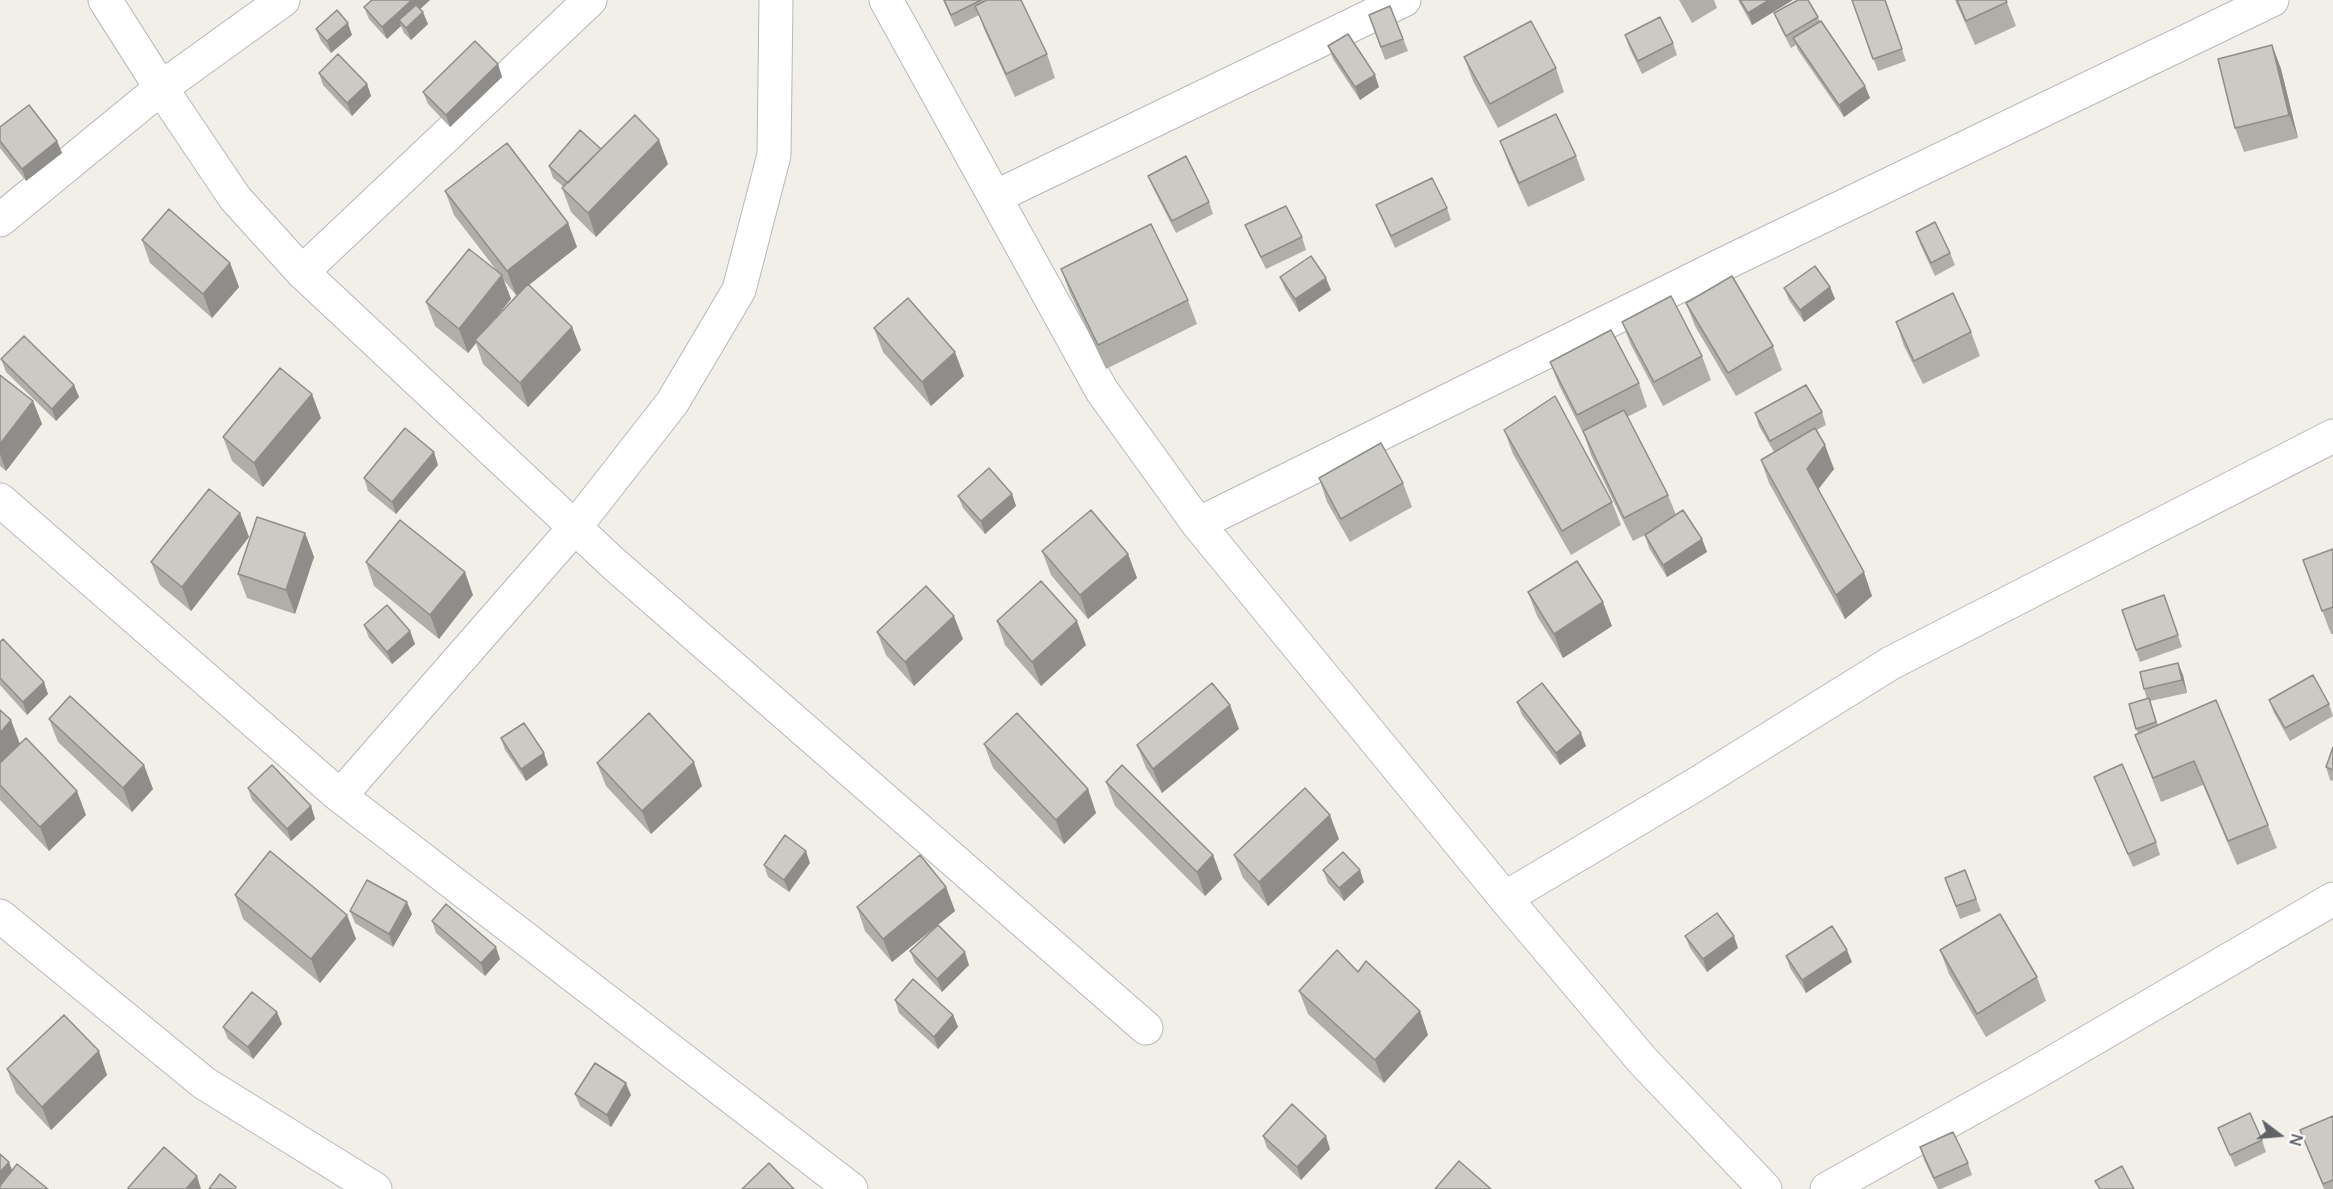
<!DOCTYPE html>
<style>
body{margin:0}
#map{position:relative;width:2333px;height:1189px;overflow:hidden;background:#f1efe8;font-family:Manrope,sans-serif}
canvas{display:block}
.north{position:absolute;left:2249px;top:1105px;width:60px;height:60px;-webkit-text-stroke:4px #fff;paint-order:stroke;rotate:106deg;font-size:16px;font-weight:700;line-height:24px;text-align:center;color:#5f6368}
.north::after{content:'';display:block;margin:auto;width:21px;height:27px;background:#5f6368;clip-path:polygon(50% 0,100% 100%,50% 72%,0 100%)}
</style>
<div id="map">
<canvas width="2333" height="1189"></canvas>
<div class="north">N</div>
</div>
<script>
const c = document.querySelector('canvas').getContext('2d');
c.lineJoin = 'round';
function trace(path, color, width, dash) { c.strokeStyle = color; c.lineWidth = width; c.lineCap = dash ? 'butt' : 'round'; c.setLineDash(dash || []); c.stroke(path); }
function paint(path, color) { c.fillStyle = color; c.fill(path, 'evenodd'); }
const minor = new Path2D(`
 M105 0 161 88 235 198 302 272 614 564 1146 1028
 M886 0 1102 391 1198 524 1505 898 1643 1061 1765 1189
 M995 197 1404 0
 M0 220 161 88 283 0
 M302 272 590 0
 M0 500 340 796 851 1189
 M1198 524 1736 258 2272 0
 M340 796 575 527 672 403 739 290 774 155 776 0
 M1505 898 1695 785 1891 663 2333 436
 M0 916 204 1083 375 1189
 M1827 1189 2028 1077 2333 899`);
const wall = new Path2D(`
 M430 0 420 9 428 24 411 40 404 33 401 26 387 39 369 19 364 7Z
 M943 0H984L1047 54 1055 78 1015 97 984 29 979 15 955 27Z
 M1679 0H1714L1717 8 1692 23Z
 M1738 0H1793L1752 25Z
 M1852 0H1885L1906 61 1878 71Z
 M1955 0H2006L2016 26 1975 45Z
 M1390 6 1408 51 1385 60 1369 15Z
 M1774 13 1818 17 1820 22 1865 86 1870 98 1844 117 1798 50 1796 45 1791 48 1779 25Z
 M316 29 352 35 331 53 321 41Z
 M1625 35 1673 43 1677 55 1642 74 1629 47Z
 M2272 45 2281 69 2298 138 2244 152 2235 128Z
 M1328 46 1379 87 1360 100 1333 59Z
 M1464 57 1556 68 1564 92 1498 128 1473 81Z
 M498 64 502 77 450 127 428 104 423 92Z
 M319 73 367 84 371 96 352 116 323 85Z
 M0 127 57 141 62 153 26 181 0 148Z
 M1500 141 1576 156 1585 180 1528 207 1509 165Z
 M601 149 668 164 596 237 571 212 562 188 564 187 553 178 549 166Z
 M1148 176 1209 202 1213 214 1176 233 1153 188Z
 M445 191 568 223 577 247 529 285 572 327 581 350 528 407 483 364 476 343 468 353 435 326 426 302 497 271 454 215ZM503 279 516 295 521 291 493 321 511 299Z
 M1376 205 1447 208 1451 220 1395 248 1381 217Z
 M1245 225 1302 237 1306 250 1266 269 1250 237Z
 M1916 232 1950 253 1955 265 1935 276 1920 244Z
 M142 240 230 263 239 287 212 318 150 263Z
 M1061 269 1188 300 1197 324 1106 369 1070 293Z
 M1280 277 1331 290 1299 312 1285 289Z
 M1830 287 1835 299 1804 322 1789 300 1784 288Z
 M1686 303 1773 346 1782 370 1736 396 1695 326Z
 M1622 322 1702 356 1711 380 1663 406 1631 345Z
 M1896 322 1971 332 1980 356 1923 384 1904 346Z
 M874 328 964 376 931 406 883 352Z
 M1 359 74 385 79 397 56 421 6 372Z
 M1550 362 1639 383 1647 407 1627 417 1668 495 1676 515 1702 539 1707 552 1667 577 1649 548 1645 535 1633 541 1591 455 1585 437 1559 385Z
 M0 375 33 401 42 424 6 471 0 466Z
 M1822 412 1826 425 1817 430 1834 469 1818 490 1872 596 1845 619 1769 483 1761 460 1774 452 1759 426 1755 413Z
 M321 418 263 487 232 461 223 437Z
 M1504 430 1612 502 1621 525 1571 555 1513 454Z
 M438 465 396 514 368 491 364 478Z
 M1319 478 1403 483 1412 507 1350 542 1327 502Z
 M1012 494 1016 506 985 534 963 508 958 496Z
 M240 513 249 537 191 611 160 585 151 562Z
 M305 533 314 557 295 614 247 598 238 574Z
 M2333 549V634H2331L2303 560Z
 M1042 551 1128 554 1137 578 1088 619 1051 575Z
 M366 562 473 595 439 639 374 586Z
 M1528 592 1612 626 1563 658 1537 616Z
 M2164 595 2182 647 2140 662 2122 610Z
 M997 621 1086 645 1041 686 1005 645Z
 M364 625 410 631 415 644 392 664 369 638Z
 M877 632 963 639 914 686 886 655Z
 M0 642 48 694 27 715 0 685Z
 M2178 663 2183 675 2187 693 2150 701 2158 725 2268 825 2277 848 2237 865 2203 785 2161 802 2135 735 2138 734 2129 704 2147 699 2144 689Z
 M2269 700 2329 704 2333 716 2290 741 2274 713Z
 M1517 702 1586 746 1560 765 1522 715Z
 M1230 705 1239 729 1162 793 1146 768 1137 745Z
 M0 710 20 744 86 815 49 851 0 800Z
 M49 719 153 789 132 812 58 742Z
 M501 738 548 765 526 781 505 750Z
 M984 744 1088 789 1096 813 1064 844 993 768Z
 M2333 747V781L2330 780 2326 767Z
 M597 763 702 786 651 834 606 786Z
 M2094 777 2156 842 2160 855 2133 867Z
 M1106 782 1213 855 1222 879 1205 896 1115 806Z
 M248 788 311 806 315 819 291 841 252 800Z
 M1339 839 1268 906 1243 878 1234 855Z
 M810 863 789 892 768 877 764 865Z
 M1323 870 1364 882 1344 901 1328 883Z
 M1965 870 1981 911 1960 919 1945 878Z
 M946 887 955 911 892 962 865 931 857 907Z
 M235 895 347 915 356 939 320 983 243 919Z
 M350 911 412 914 393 947 355 923Z
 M432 921 500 959 485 976 436 933Z
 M1685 936 1738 948 1707 972 1690 948Z
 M1940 950 2037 977 2046 1001 1986 1037 1949 974Z
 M910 951 969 965 942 992 915 963Z
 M1786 956 1852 962 1806 993 1790 968Z
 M1358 972 1420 1011 1428 1035 1384 1083 1308 1014 1299 991Z
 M895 1000 953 1015 958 1027 938 1049 899 1013Z
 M282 1024 253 1059 228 1039 223 1027Z
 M7 1069 107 1075 51 1130 16 1093Z
 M575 1094 631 1095 611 1127 580 1106Z
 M2333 1116V1189H2324L2300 1130Z
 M2218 1128 2262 1140 2266 1152 2235 1167Z
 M1263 1136 1330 1149 1301 1180 1267 1148Z
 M1920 1147 1968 1163 1972 1175 1941 1189H1938L1924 1160Z`);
const shadedWall = new Path2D(`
 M412 0H430L403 25 399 20 401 26 387 39 382 27Z
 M1769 0H1793L1752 25 1748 13Z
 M423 12 428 24 411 40 406 28Z
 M348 23 352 35 331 53 327 41Z
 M2272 45 2281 69 2298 138 2289 115Z
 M498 64 502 77 450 127 446 115Z
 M1375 75 1379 87 1360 100 1355 87Z
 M367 84 371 96 352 116 347 103Z
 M1865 86 1870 98 1844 117 1839 105Z
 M659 140 668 164 596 237 588 213Z
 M57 141 62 153 26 181 22 169Z
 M568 223 577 247 516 295 507 271Z
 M230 263 239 287 212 318 203 294Z
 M502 275 511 299 476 342 475 340 476 343 468 353 459 329Z
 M1326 278 1331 290 1299 312 1295 299Z
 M1830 287 1835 299 1804 322 1800 310Z
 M572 327 581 350 528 407 520 383Z
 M955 352 964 376 931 406 922 382Z
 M74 385 79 397 56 421 52 409Z
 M312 394 321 418 263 487 254 463Z
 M33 401 42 424 6 471 0 454V444Z
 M1825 445 1834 469 1815 493 1807 469Z
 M434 452 438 465 396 514 392 502Z
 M1012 494 1016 506 985 534 981 521Z
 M240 513 249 537 191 611 182 587Z
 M305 533 314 557 295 614 286 590Z
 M1702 539 1707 552 1667 577 1663 565Z
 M1128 554 1137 578 1088 619 1080 595Z
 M465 572 473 595 439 639 430 615Z
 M1864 572 1872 596 1845 619 1836 595Z
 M1603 602 1612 626 1563 658 1554 634Z
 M954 616 963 639 914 686 905 662Z
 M1077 621 1086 645 1041 686 1032 662Z
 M410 631 415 644 392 664 387 652Z
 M2178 663 2183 675 2187 693 2182 680Z
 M44 682 48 694 27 715 23 702Z
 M1230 705 1239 729 1162 793 1153 769Z
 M11 720 20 744 0 766V733Z
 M1581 733 1586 746 1560 765 1556 753Z
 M544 753 548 765 526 781 521 769Z
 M694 762 702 786 651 834 642 811Z
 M144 765 153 789 132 812 123 788Z
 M1088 789 1096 813 1064 844 1056 820Z
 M77 791 86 815 49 851 40 827Z
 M311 806 315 819 291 841 287 829Z
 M1330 815 1339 839 1268 906 1259 882Z
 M806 851 810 863 789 892 784 880Z
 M1213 855 1222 879 1205 896 1197 872Z
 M1360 870 1364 882 1344 901 1339 888Z
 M946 887 955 911 892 962 883 939Z
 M407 902 412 914 393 947 389 934Z
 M347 915 356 939 320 983 311 959Z
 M1734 936 1738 948 1707 972 1703 959Z
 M496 947 500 959 485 976 481 963Z
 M1847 950 1852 962 1806 993 1802 980Z
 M965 952 969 965 942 992 937 979Z
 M1420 1011 1428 1035 1384 1083 1375 1060Z
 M277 1012 282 1024 253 1059 248 1047Z
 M953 1015 958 1027 938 1049 934 1037Z
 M99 1051 107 1075 51 1130 42 1107Z
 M626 1083 631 1095 611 1127 607 1115Z
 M1326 1136 1330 1149 1301 1180 1297 1167Z
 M9 1162 18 1186 0 1189V1172Z
 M197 1176 201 1189H186Z`);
const building = new Path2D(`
 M372 0H412L382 27 364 7Z
 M944 0H981L951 15Z
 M987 0H1021L1047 54 1006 74 975 6Z
 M1740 0H1769L1748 13Z
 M1798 0H1808L1818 17 1786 36 1774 13Z
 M1852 0H1885L1902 49 1873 59Z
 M1957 0H2006L2007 2 1966 21Z
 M416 5 423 12 406 28 399 20Z
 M1390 6 1403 39 1381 47 1369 15Z
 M337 10 348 23 327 41 316 29Z
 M1660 17 1673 43 1638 61 1625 35Z
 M1531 21 1556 68 1490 104 1464 57Z
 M1821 21 1865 86 1839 105 1793 38Z
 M1348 34 1375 75 1355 87 1328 46Z
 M475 41 498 64 446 115 423 92Z
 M2272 45 2289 115 2235 128 2218 59Z
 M338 54 367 84 347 103 319 73Z
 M29 105 57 141 22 169 0 141V127Z
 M1556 114 1576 156 1519 183 1500 141Z
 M635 115 659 140 588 213 562 188Z
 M580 130 601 149 568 183 549 166Z
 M507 143 568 223 507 271 445 191Z
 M1186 156 1209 202 1172 221 1148 176Z
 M1432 178 1447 208 1391 236 1376 205Z
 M1286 206 1302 237 1261 257 1245 225Z
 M169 209 230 263 203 294 142 240Z
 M1935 222 1950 253 1931 263 1916 232Z
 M1151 224 1188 300 1098 345 1061 269Z
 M469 249 502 275 459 329 426 302Z
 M1311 256 1326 278 1295 299 1280 277Z
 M1815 266 1830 287 1800 310 1784 288Z
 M1732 276 1773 346 1728 373 1686 303Z
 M528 284 572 327 520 383 475 340Z
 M1953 293 1971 332 1914 361 1896 322Z
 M1671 296 1702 356 1654 382 1622 322Z
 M908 298 955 352 922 382 874 328Z
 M1611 330 1639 383 1577 415 1550 362Z
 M24 336 74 385 52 409 1 359Z
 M280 368 312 394 254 463 223 437Z
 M0 375 33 401 0 444Z
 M1806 385 1822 412 1770 441 1755 413Z
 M1555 396 1612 502 1562 531 1504 430Z
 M1624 410 1668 495 1624 518 1583 431Z
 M405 428 434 452 392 502 364 478Z
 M1815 428 1825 445 1807 469 1864 572 1836 595 1761 460Z
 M1381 443 1403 483 1341 519 1319 478Z
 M989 468 1012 494 981 521 958 496Z
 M209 489 240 513 182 587 151 562Z
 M1091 510 1128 554 1080 595 1042 551Z
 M1683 510 1702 539 1663 565 1645 535Z
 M257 517 305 533 286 590 238 574Z
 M400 520 465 572 430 615 366 562Z
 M2333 549V607L2322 611 2303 560Z
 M1577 561 1603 602 1554 634 1528 592Z
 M1041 581 1077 621 1032 662 997 621Z
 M926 586 954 616 905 662 877 632Z
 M2164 595 2178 635 2136 650 2122 610Z
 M387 605 410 631 387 652 364 625Z
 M3 639 44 682 23 702 0 678V642Z
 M2178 663 2182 680 2144 689 2140 672Z
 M2313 675 2329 704 2285 728 2269 700Z
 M1212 683 1230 705 1153 769 1137 745Z
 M1542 683 1581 733 1556 753 1517 702Z
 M70 696 144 765 123 788 49 719Z
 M2149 698 2156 722 2136 729 2129 704Z
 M2216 700 2268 825 2228 841 2194 761 2153 778 2135 735Z
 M0 710 11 720 0 733Z
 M649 713 694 762 642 811 597 763Z
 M1017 713 1088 789 1056 820 984 744Z
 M524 723 544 753 521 769 501 738Z
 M26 738 77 791 40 827 0 785V763Z
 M2333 747V770L2326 767Z
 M2122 764 2156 842 2128 854 2094 777Z
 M272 765 311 806 287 829 248 788Z
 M1122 765 1213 855 1197 872 1106 782Z
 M1305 788 1330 815 1259 882 1234 855Z
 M785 835 806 851 784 880 764 865Z
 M270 851 347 915 311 959 235 895Z
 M1343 852 1360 870 1339 888 1323 870Z
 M920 855 946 887 883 939 857 907Z
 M1965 870 1976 899 1956 906 1945 878Z
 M367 880 407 902 389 934 350 911Z
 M446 904 496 947 481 963 432 921Z
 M1717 913 1734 936 1703 959 1685 936Z
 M2000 914 2037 977 1977 1014 1940 950Z
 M938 925 965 952 937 979 910 951Z
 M1832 926 1847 950 1802 980 1786 956Z
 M1337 950 1358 972 1366 961 1420 1011 1375 1060 1299 991Z
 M913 979 953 1015 934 1037 895 1000Z
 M252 992 277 1012 248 1047 223 1027Z
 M64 1015 99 1051 42 1107 7 1069Z
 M595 1063 626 1083 607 1115 575 1094Z
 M1292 1104 1326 1136 1297 1167 1263 1136Z
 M2250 1113 2262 1140 2230 1155 2218 1128Z
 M2333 1116V1180L2323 1184 2300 1130Z
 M1953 1132 1968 1163 1934 1178 1920 1147Z
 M164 1147 197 1176 186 1189H129L128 1188Z
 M0 1154 9 1162 0 1172Z
 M1459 1161 1491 1189H1435Z
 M769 1163 794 1189H742Z
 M17 1164 48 1189H0V1186Z
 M2122 1166 2134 1189H2100L2095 1181Z
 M220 1174 236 1187 235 1189H209Z`);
trace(minor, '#b5b8bc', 35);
trace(minor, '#fff', 33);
paint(wall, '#afaea9');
paint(shadedWall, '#8f8d8a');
paint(building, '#cccac5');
trace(building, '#8f8d8a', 1.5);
</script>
